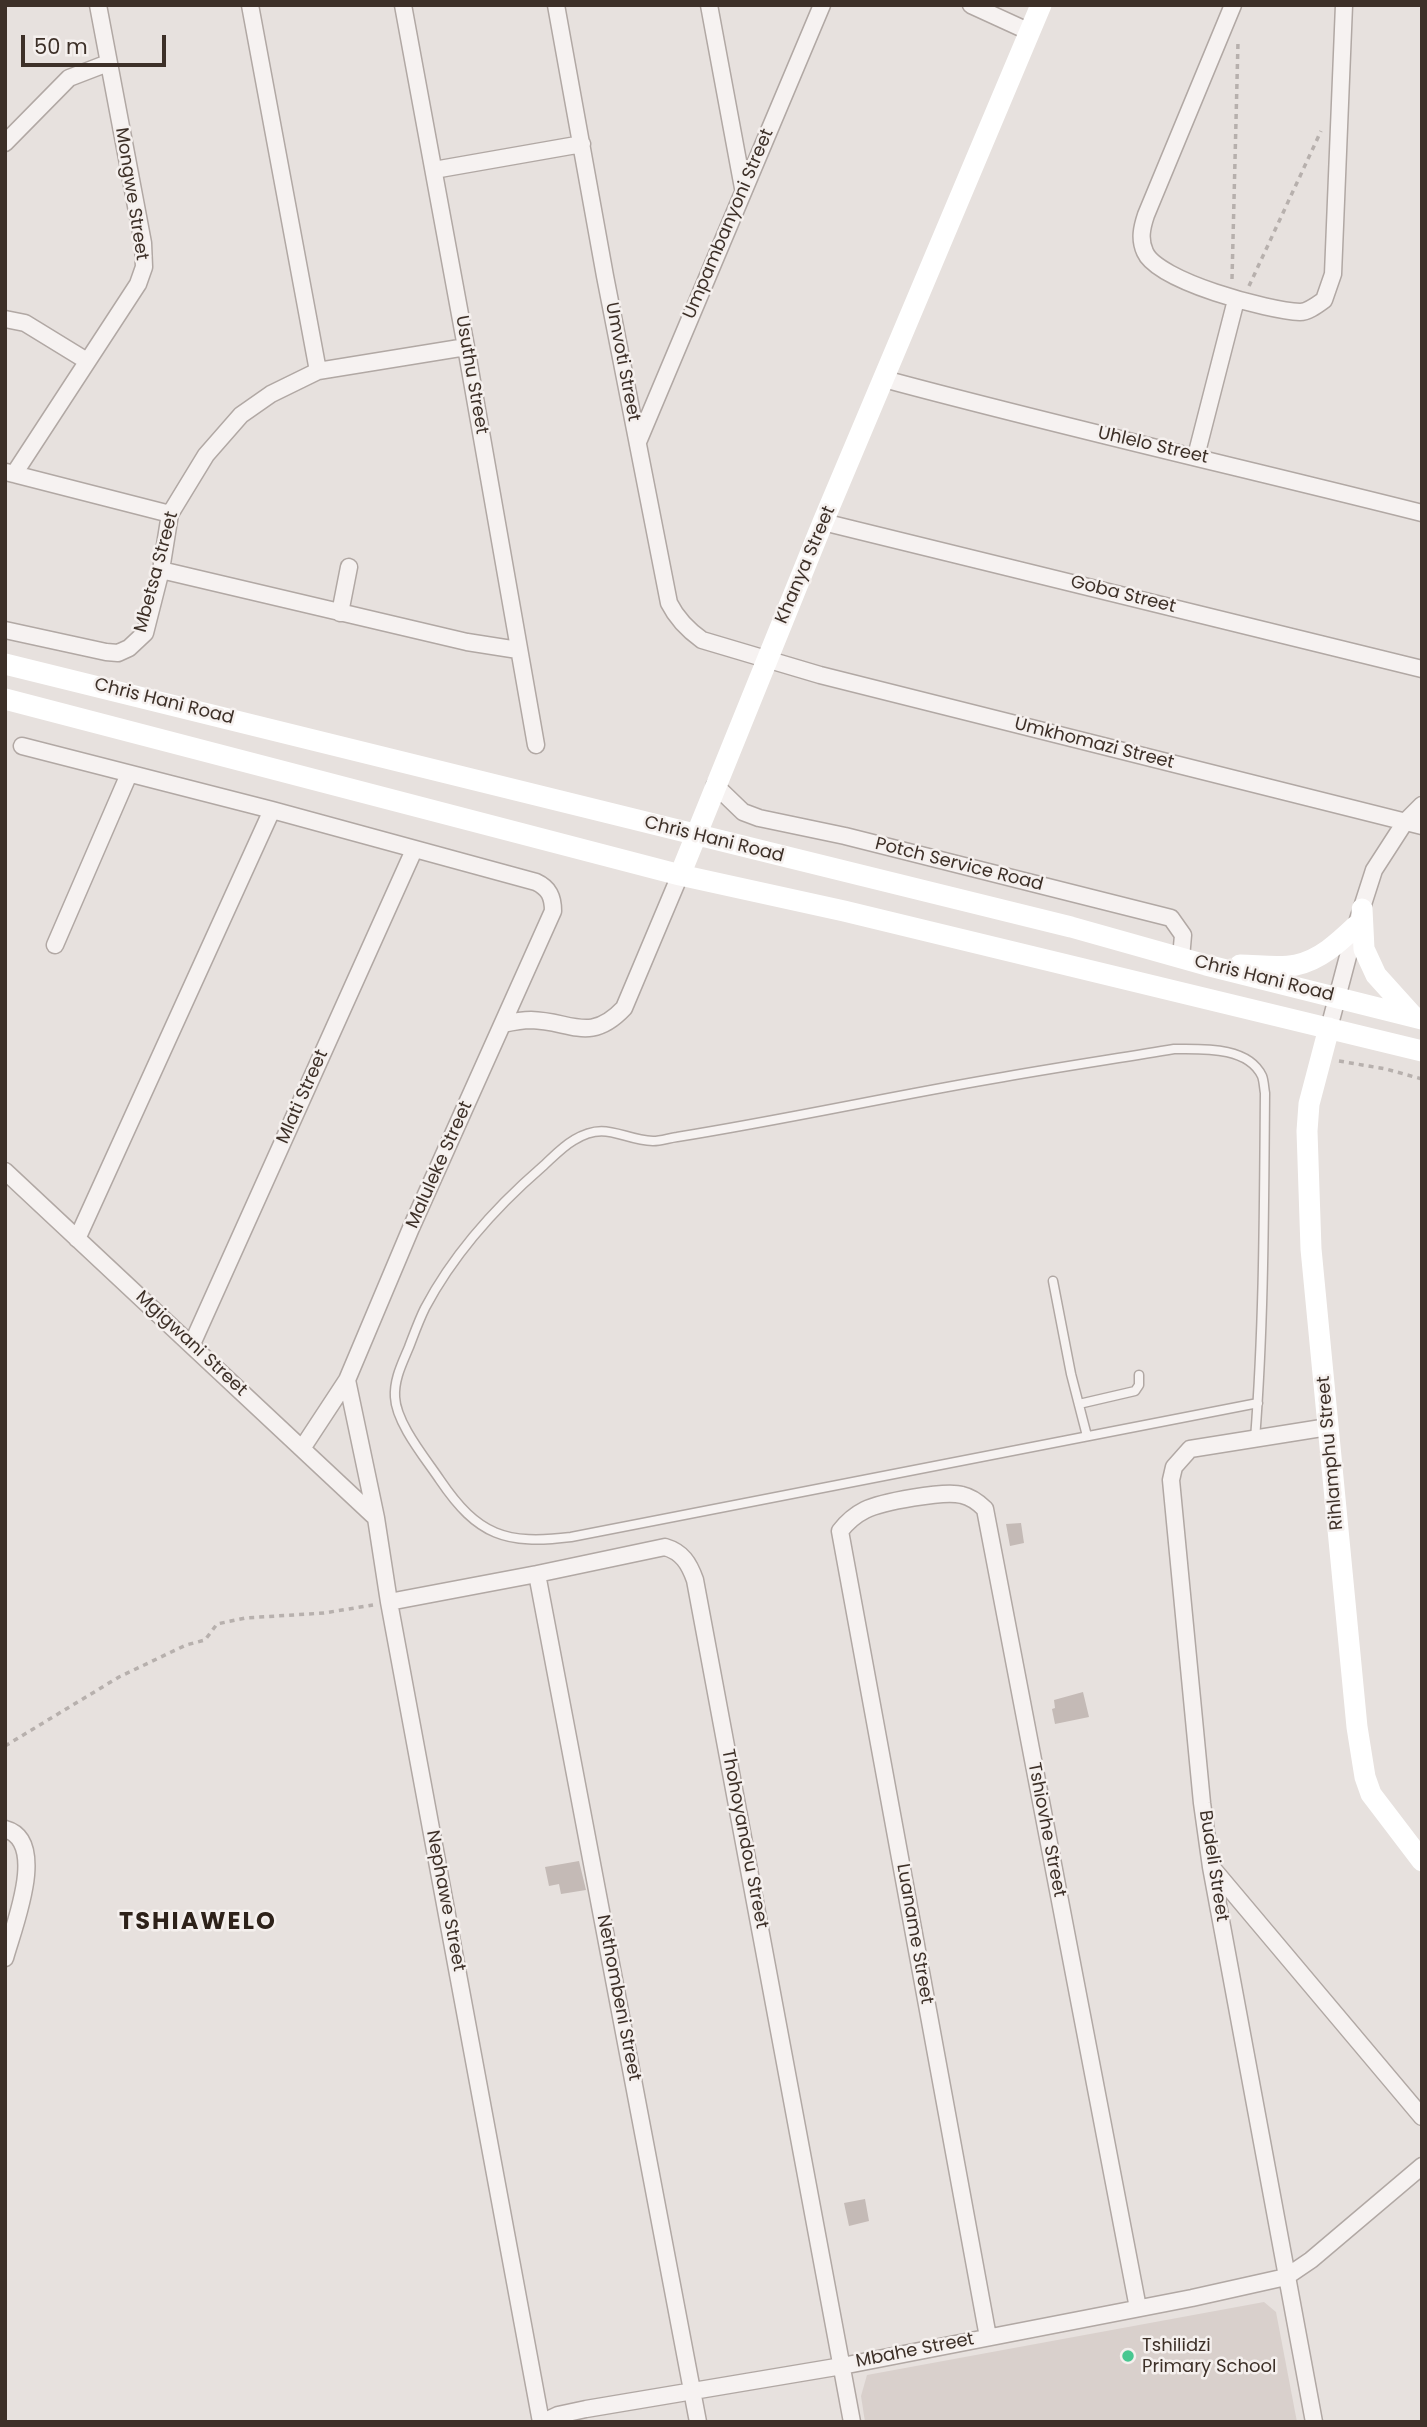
<!DOCTYPE html>
<style>
body{margin:0}
#map{position:relative;width:1427px;height:2427px;overflow:hidden;background:#e7e1de;font-family:Poppins,sans-serif}
canvas{display:block}
.frame{position:absolute;inset:0;border:7px solid #3d3028;pointer-events:none}
.scale{position:absolute;left:21px;top:35px;width:145px;height:32px;box-sizing:border-box;border:4px solid #3d3028;border-top:0;padding-left:9px;font-size:21px;line-height:24px;white-space:nowrap;color:#3d3028;-webkit-text-stroke:5px #f5f0ee;paint-order:stroke}
</style>
<div id="map">
<canvas width="1427" height="2427"></canvas>
<div class="frame"></div>
<div class="scale">50 m</div>
</div>
<script>
const c = document.querySelector('canvas').getContext('2d');
c.lineJoin = 'round';
function paint(path, color) { c.fillStyle = color; c.fill(path, 'evenodd'); }
function trace(path, color, width, dash) { c.strokeStyle = color; c.lineWidth = width; c.lineCap = dash ? 'butt' : 'round'; c.setLineDash(dash || []); c.stroke(path); }
function drawText(font, color, halo, rows, align = 'center') {
  c.font = font + ' Poppins,sans-serif'; c.lineWidth = 5; c.setLineDash([]); c.textBaseline = 'middle'; c.strokeStyle = halo; c.fillStyle = color; for (const [text, x, y, turn = 0] of rows) {
    c.save(); c.translate(x, y); c.rotate((+turn || 0) * Math.PI / 180); c.textAlign = isNaN(turn) ? turn : align; if (halo) c.strokeText(text, 0, 0); c.fillText(text, 0, 0); c.restore();
  }
}
const built = new Path2D(`
 M1264 2302 1276 2312 1297 2422H865L861 2396 867 2375Z`);
const building = new Path2D(`
 M1021 1523 1024 1543 1010 1546 1006 1524Z
 M1083 1692 1089 1717 1055 1724 1052 1709 1055 1708 1054 1700Z
 M579 1861 586 1890 561 1894 559 1884 549 1886 545 1867Z
 M865 2199 869 2221 849 2226 844 2203Z`);
const path = new Path2D(`
 M1232 279 1238 42
 M1249 286 1321 131
 M1339 1061 1386 1069 1422 1079
 M5 1746 119 1677 186 1645 205 1640 217 1624 245 1618 324 1613 373 1605`);
const lane = new Path2D(`
 M1053 1281 1071 1374 1087 1436
 M1079 1404 1135 1391 1139 1385V1375
 M1255 1439C1264 1324 1264 1209 1265 1093 1264 1088 1264 1081 1262 1076 1248 1046 1202 1049 1174 1049 1114 1059 1053 1068 992 1079 887 1097 783 1120 677 1137 669 1138 661 1141 653 1141 622 1140 606 1120 574 1140 562 1147 552 1158 542 1167 497 1206 453 1255 425 1308 419 1320 414 1334 409 1347 402 1364 394 1379 395 1397 396 1423 426 1459 440 1480 478 1536 506 1545 571 1537L1258 1403`);
const street = new Path2D(`
 M250 5 318 371
 M403 5 466 347 536 745
 M556 5 605 276 669 603C677 619 688 630 702 640L820 675 1422 826
 M709 5 743 188
 M971 5 1030 32
 M1233 5 1146 215C1142 227 1139 239 1145 252 1157 281 1269 311 1300 312 1308 312 1317 305 1324 300L1333 274 1344 5
 M5 143 69 78 108 63
 M434 170 582 144
 M5 319 25 323 87 361
 M884 379C1062 427 1243 468 1422 513
 M638 442 822 5
 M1196 456 1236 300
 M6 472 170 514
 M14 474 138 284 144 267 143 243 98 5
 M823 522 1422 669
 M161 570 467 642 518 650
 M340 613 349 567
 M5 630 106 652 118 653 129 648 145 633 161 570 170 514 206 455 241 415 271 394 318 371 466 347
 M22 746 272 810 536 882C549 888 553 897 553 911L411 1228 347 1380 303 1447
 M715 785 743 812 759 818 845 836 1171 918 1183 935 1181 958
 M55 945 129 774
 M503 1024C512 1022 522 1020 531 1020 571 1021 590 1044 624 1008L680 875
 M1329 1028 1356 926 1374 870 1405 822 1422 805
 M5 1171 376 1518
 M77 1239 272 810
 M192 1344 414 850
 M347 1380 376 1518 389 1602 541 2422
 M537 1574 698 2422
 M389 1602 537 1574 665 1547C682 1552 689 1563 695 1580L852 2422
 M5 1829C49 1841 13 1928 5 1958
 M1214 1870 1422 2117
 M988 2337 840 1531C847 1522 855 1515 865 1510 881 1502 945 1490 962 1495 971 1497 978 1502 985 1509L1138 2308
 M543 2422 558 2415 586 2409 842 2366 1192 2298 1286 2277 1311 2260 1422 2166
 M1314 2422 1211 1867 1202 1803 1171 1480 1174 1467 1190 1449 1328 1427`);
const secondary = new Path2D(`
 M5 664 1071 927 1206 965 1422 1019
 M5 699 680 875 844 911 1422 1051
 M680 875 823 522 1041 5
 M1362 909 1364 949 1376 975 1413 1016
 M1240 965C1257 965 1279 969 1296 965 1320 960 1338 943 1356 926
 M1329 1028 1309 1104 1307 1131 1311 1249 1357 1727 1365 1777 1371 1794 1422 1861`);
const markers = [
 [1128,2356,7,"#48c790"]
];
const streetNames = [
 ["Mongwe Street",131,194,81],
 ["Umpambanyoni Street",729,224,-67],
 ["Umvoti Street",622,362,79],
 ["Usuthu Street",471,375,80],
 ["Uhlelo Street",1153,446,13],
 ["Khanya Street",806,565,-67],
 ["Mbetsa Street",157,572,-75],
 ["Goba Street",1123,595,14],
 ["Chris Hani Road",164,702,14],
 ["Umkhomazi Street",1094,744,14],
 ["Chris Hani Road",714,840,14],
 ["Potch Service Road",959,865,14],
 ["Chris Hani Road",1264,979,14],
 ["Mlati Street",303,1097,-66],
 ["Maluleke Street",440,1165,-66],
 ["Mgigwani Street",191,1344,43],
 ["Rihlamphu Street",1331,1453,-95],
 ["Tshiovhe Street",1046,1830,79],
 ["Thohoyandou Street",744,1839,79],
 ["Budeli Street",1213,1866,81],
 ["Nephawe Street",445,1901,79],
 ["Luaname Street",914,1934,80],
 ["Nethombeni Street",618,1998,79],
 ["Mbahe Street",915,2351,-11]
];
const poiNames = [
 ["Tshilidzi",1142,2346],
 ["Primary School",1142,2367]
];
const districtNames = [
 ["TSHIAWELO",198,1923]
];
paint(built, '#d9d0cc');
paint(building, '#c4bab6');
trace(lane, '#b1a8a4', 11);
trace(street, '#b1a8a4', 19);
trace(path, '#b7b0ad', 3.5, [5, 5]);
trace(lane, '#f6f2f1', 8);
trace(street, '#f6f2f1', 16);
trace(secondary, '#fff', 21);
for (const [x, y, r, color] of markers) { const dot = new Path2D(); dot.arc(x, y, r, 0, 2 * Math.PI); c.fillStyle = color; c.fill(dot); trace(dot, '#f5f0ee', 2.5); }
drawText('18px', '#3d3028', '#f5f0ee', streetNames);
drawText('18px', '#3d3028', '#f5f0ee', poiNames, 'left');
c.letterSpacing = '2px';
drawText('bold 24px', '#2e221a', '#f5f0ee', districtNames);
c.letterSpacing = '0px';
</script>
